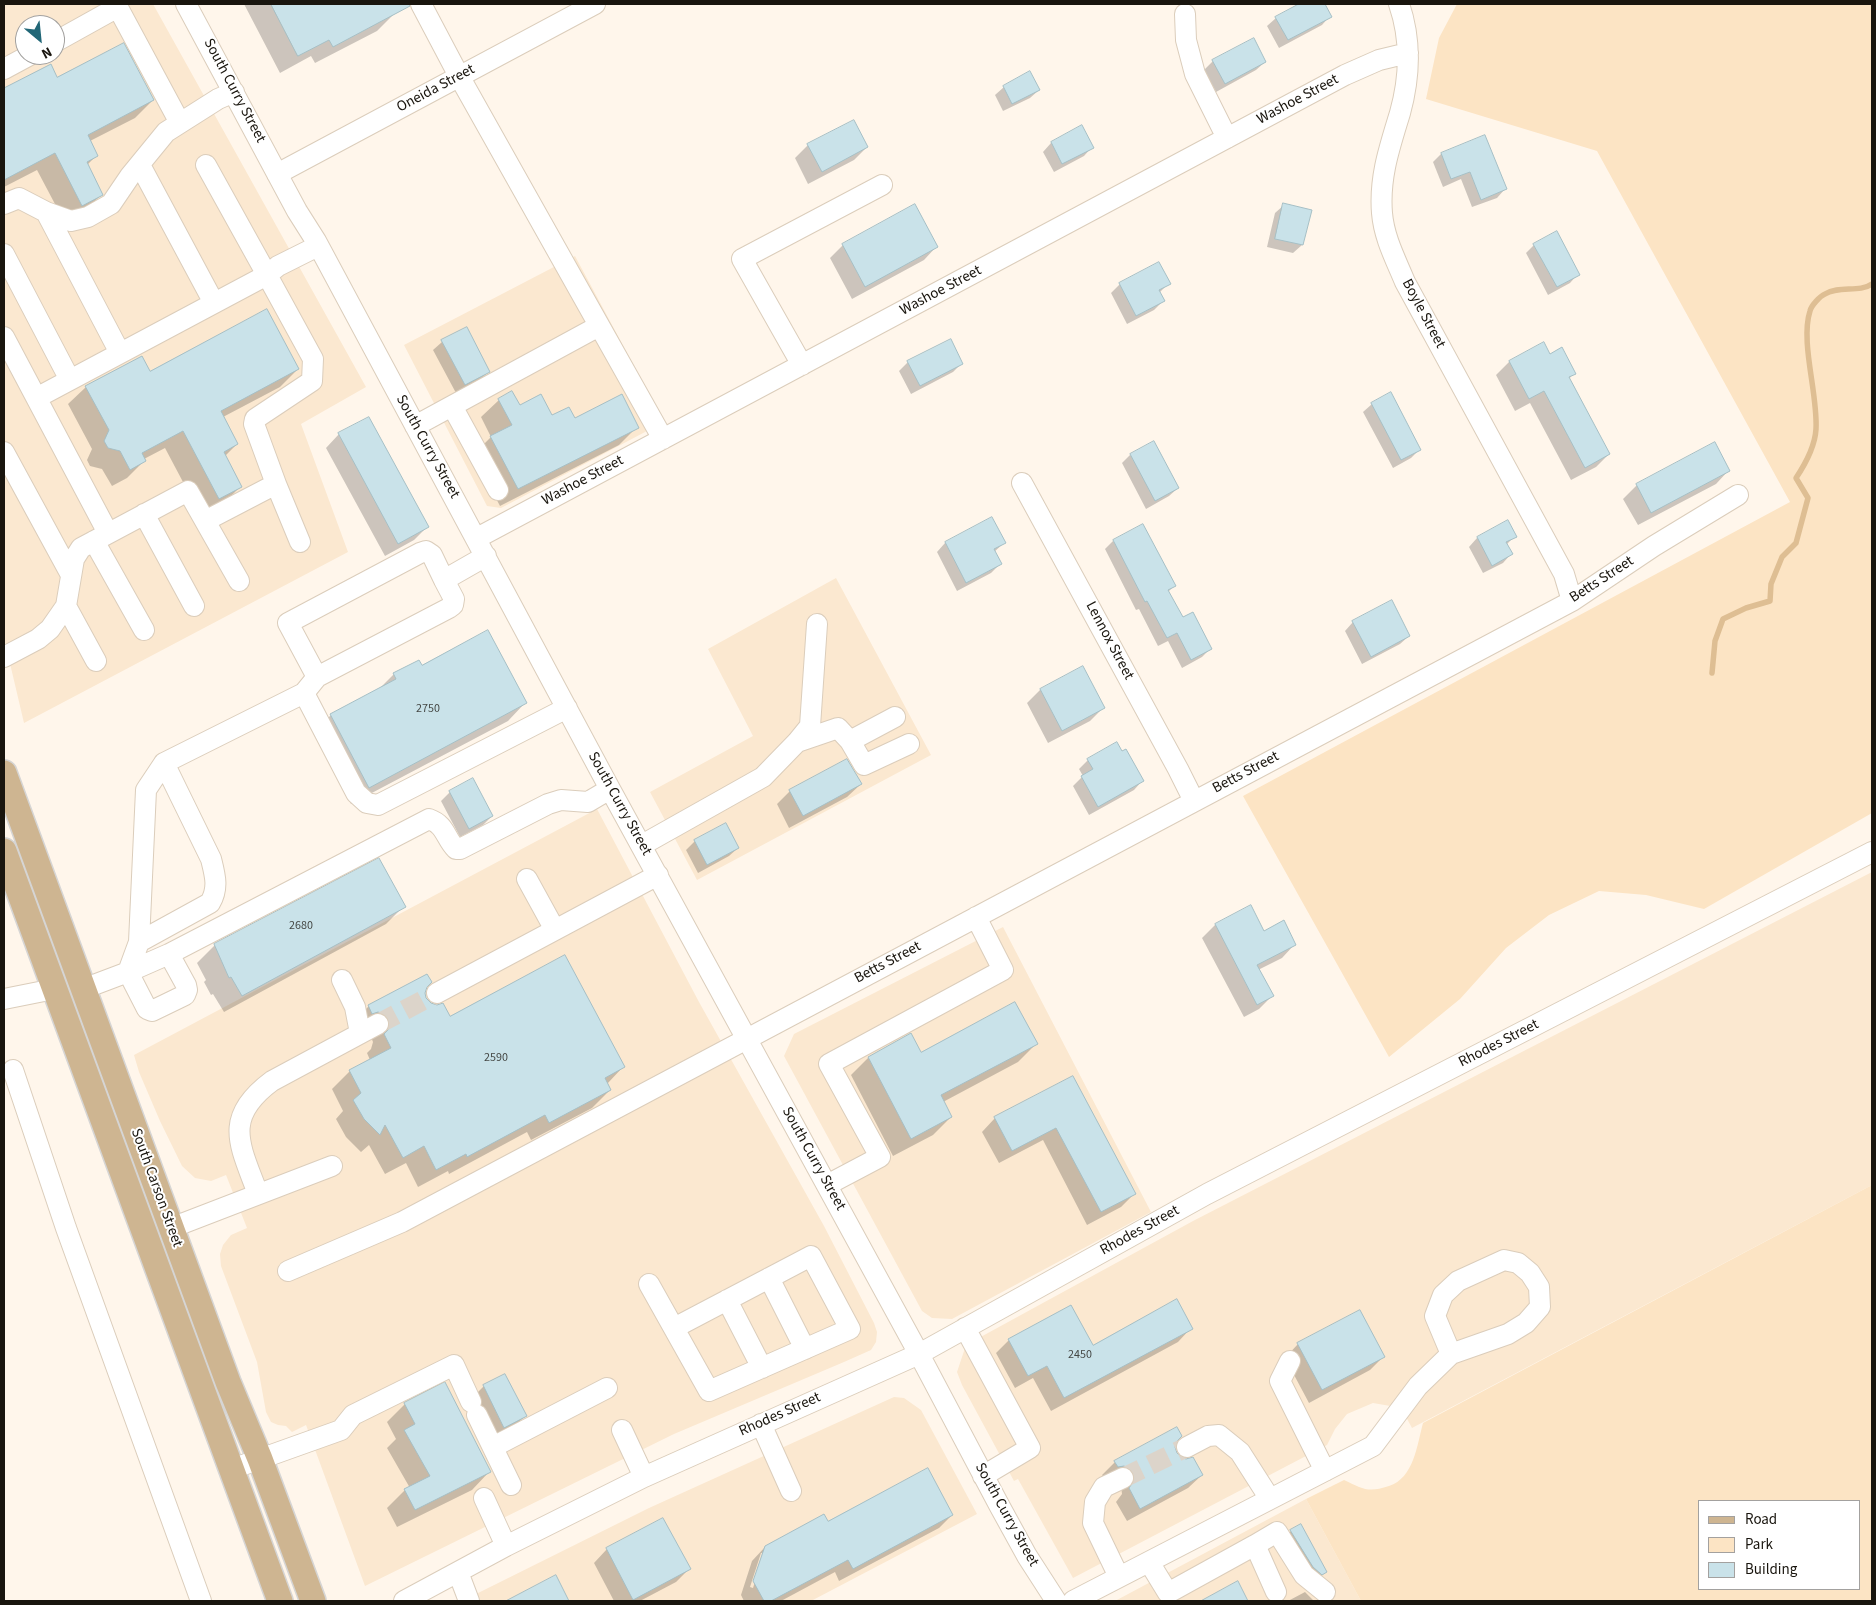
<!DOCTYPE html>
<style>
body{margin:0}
#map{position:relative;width:1876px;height:1605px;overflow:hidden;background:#fff6eb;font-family:"Source Sans 3",sans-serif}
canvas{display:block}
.frame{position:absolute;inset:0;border:5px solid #19150e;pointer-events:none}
.legend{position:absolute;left:1698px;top:1500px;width:162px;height:90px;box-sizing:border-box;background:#fff;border:1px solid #a3a19f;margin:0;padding:6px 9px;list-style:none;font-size:15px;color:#19150e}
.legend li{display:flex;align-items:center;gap:10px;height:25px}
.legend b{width:25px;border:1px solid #a3a19f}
.north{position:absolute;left:15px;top:15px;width:50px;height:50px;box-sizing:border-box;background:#fff;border:1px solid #a3a19f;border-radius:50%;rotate:152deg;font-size:14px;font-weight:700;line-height:20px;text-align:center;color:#19150e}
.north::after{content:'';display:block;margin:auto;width:18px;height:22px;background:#226777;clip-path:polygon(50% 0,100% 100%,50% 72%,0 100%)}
</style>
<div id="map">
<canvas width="1876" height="1605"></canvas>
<div class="frame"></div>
<ul class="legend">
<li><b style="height:6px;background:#ceb591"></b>Road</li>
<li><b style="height:14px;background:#fce4c4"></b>Park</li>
<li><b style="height:14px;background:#c9e2e9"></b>Building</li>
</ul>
<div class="north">N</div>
</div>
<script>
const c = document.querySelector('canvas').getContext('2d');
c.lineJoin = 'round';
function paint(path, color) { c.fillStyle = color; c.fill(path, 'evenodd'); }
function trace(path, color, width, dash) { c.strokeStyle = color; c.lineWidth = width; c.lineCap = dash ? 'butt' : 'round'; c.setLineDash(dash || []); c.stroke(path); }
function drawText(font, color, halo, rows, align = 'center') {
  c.font = font + ' "Source Sans 3",sans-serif'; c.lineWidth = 4; c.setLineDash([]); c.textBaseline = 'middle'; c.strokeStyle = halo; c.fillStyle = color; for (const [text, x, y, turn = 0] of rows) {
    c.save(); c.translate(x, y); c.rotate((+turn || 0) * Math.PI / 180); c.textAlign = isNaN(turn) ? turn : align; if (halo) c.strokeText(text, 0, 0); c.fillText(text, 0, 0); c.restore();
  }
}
const built = new Path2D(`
 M4 4H153L366 387 301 424 348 552 24 723 4 638ZM25 25H55V55H25Z
 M575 256 664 422 501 508 487 506 404 345Z
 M836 578 931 755 697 880 650 792 753 736 708 649Z
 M597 809 699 1002 824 1226 874 1323 877 1332 876 1342 871 1350 844 1362 674 1434 365 1586 306 1425 292 1432 286 1426 278 1425 271 1422 266 1412 257 1362 221 1266 220 1254 223 1245 231 1235 247 1228 226 1175 211 1181 195 1178 182 1166 160 1121 139 1072 134 1055Z
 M1872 872V1185L1412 1428 1405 1415 1396 1407 1373 1403 1347 1414 1335 1429 1327 1445 1073 1578 1018 1479 1014 1481 962 1385 957 1372 966 1345 1193 1221Z
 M1003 927 1151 1212 952 1319 932 1318 922 1311 784 1056 794 1034Z
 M894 1397 904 1398 921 1410 977 1514 811 1601H462L649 1508Z
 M1306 1499 1361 1601H1115Z`);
const green = new Path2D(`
 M1457 4H1872V813L1704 909 1646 895 1599 891 1549 915 1506 948 1460 999 1389 1057 1243 796 1790 502 1597 151 1426 99 1439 38Z
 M1872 1185V1601H1361L1306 1499 1344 1480C1363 1489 1368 1493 1389 1486 1414 1478 1417 1445 1423 1423ZM1700 1501H1860V1589H1700Z`);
const shadow = new Path2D(`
 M244 4H390L395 13 377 31 315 63 311 56 280 73Z
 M1302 4H1324L1330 16 1322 25 1279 48 1267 26 1276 18Z
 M1253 40 1265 62 1256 70 1216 92 1204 70 1213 61Z
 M50 66 57 79 153 100 135 118 90 141 97 155 87 165 102 194 84 212 65 223 37 170 4 187V90Z
 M1004 87 1039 90 1030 98 1003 111 995 95Z
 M1082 127 1092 147 1084 156 1054 172 1043 152 1051 143Z
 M808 145 867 147 854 160 808 184 795 158Z
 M1441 154 1505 189 1497 198 1472 207 1461 179 1443 187 1433 162Z
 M1284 205 1302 245 1293 253 1267 247 1275 213Z
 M843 245 937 246 924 260 852 299 830 258Z
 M1534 245 1578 274 1570 283 1548 295 1526 253Z
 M1159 263 1169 283 1159 293 1163 301 1154 310 1127 324 1111 293 1120 284Z
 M466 329 489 371 480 380 456 393 433 350 442 342Z
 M1543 344 1549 356 1574 373 1569 379 1609 454 1596 467 1571 480 1530 403 1515 411 1496 375 1509 362Z
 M908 362 962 363 953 372 911 394 899 371Z
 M298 369 280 387 223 417 237 444 225 456 241 486 223 504 201 516 165 448 144 459V461L127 478 112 486 102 469 90 466 87 460 92 449 68 404 86 387 149 373Z
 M499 400 551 417 637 427 619 445 500 506 473 455 491 437 481 417Z
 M1372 404 1420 449 1411 458 1393 468 1363 412Z
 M339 434 427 527 414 540 385 556 326 448Z
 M1130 455 1178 488 1169 496 1146 509 1122 463Z
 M1729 470 1716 484 1638 525 1623 499 1637 485Z
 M992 519 1004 543 994 552 1000 564 991 573 957 591 937 552 945 543Z
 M1508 522 1515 536 1506 545 1511 554 1503 563 1483 573 1469 547 1477 538Z
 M1113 541 1175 585 1168 592 1182 619 1210 649 1202 657 1182 668 1168 641 1158 646 1139 609 1136 610 1105 549Z
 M1353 622 1409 636 1400 644 1362 664 1345 631Z
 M421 667 525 703 508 721 351 804 313 733 331 715 379 689 394 674Z
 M1082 668 1103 708 1090 721 1048 743 1027 703 1040 690Z
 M1088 760 1142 781 1134 790 1089 815 1073 786 1083 776 1079 769Z
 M861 784 847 797 789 828 777 804 790 791Z
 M450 792 492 816 483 825 460 837 441 801Z
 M695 841 738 848 729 856 698 873 686 850Z
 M404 906 386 924 224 1012 213 994 211 995 204 982 206 980 197 963 215 945Z
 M1250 907 1264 932 1295 944 1282 958 1258 970 1272 996 1259 1009 1244 1017 1202 938 1215 925Z
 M426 987 424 993 425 999 449 1018 623 1067 607 1084 610 1090 592 1108 531 1140 527 1132 449 1174 448 1171 418 1187 406 1163 385 1174 369 1145 361 1152 346 1137 336 1119 343 1111 332 1089 350 1071 370 1060 367 1053 371 1049 373 1042 371 1037 351 1024 369 1006Z
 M1036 1044 1018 1062 943 1102 951 1117 933 1135 893 1156 851 1075 868 1058Z
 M1072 1077 1134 1194 1121 1207 1087 1225 1043 1140 999 1163 982 1132 995 1118Z
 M1191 1328 1178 1342 1051 1411 1033 1378 1015 1388 996 1353 1009 1340 1092 1346Z
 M1298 1344 1383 1357 1370 1370 1309 1403 1285 1358Z
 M505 1376 525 1416 507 1434 486 1445 466 1404 484 1386Z
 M405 1404 489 1472 472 1490 397 1527 387 1508 405 1490 410 1488 387 1448 396 1439 387 1422Z
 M1176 1441 1174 1447 1176 1454 1202 1475 1188 1488 1127 1521 1116 1502 1122 1494 1121 1486 1105 1480 1102 1475 1115 1462Z
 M952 1515 939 1528 839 1581 835 1572 781 1601H744L741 1595 752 1561 765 1547 827 1522ZM761 1553H764L753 1588 750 1587Z
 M1301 1526 1325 1572 1317 1581 1282 1540 1291 1531Z
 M607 1549 689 1569 676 1582 640 1601H614L594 1563Z
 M555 1577 568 1601H508Z
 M1305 1592 1314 1601H1288Z`);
const stream = new Path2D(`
 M1712 673 1715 641 1723 619 1746 608 1770 601 1771 584 1782 557 1796 543 1808 498 1796 478C1806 463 1815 447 1816 429 1818 394 1800 342 1810 311 1811 306 1820 296 1825 294 1839 285 1859 293 1872 284`);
const building = new Path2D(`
 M271 4H409L410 6 333 47 329 40 298 56Z
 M1299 4H1325L1332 17 1288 40 1275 17Z
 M1254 38 1266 62 1225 84 1212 60Z
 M124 43 154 100 88 135 98 156 87 162 103 195 82 206 55 153 4 180V88L51 64 57 77Z
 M1030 71 1040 90 1012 104 1003 86Z
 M854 120 868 147 822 172 807 144Z
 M1082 125 1094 148 1062 164 1051 142Z
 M1485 135 1507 189 1481 200 1470 172 1451 179 1441 153Z
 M1283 203 1312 210 1303 245 1275 239Z
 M915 204 938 247 865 287 842 244Z
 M1557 231 1580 275 1557 287 1533 244Z
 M1159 262 1171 284 1159 290 1165 301 1136 316 1119 283Z
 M267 309 299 369 221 411 238 444 224 452 242 487 219 499 183 431 142 453 146 461 130 470 120 451 108 448 104 441 109 430 85 386 142 356 150 371Z
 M467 327 490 372 465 385 441 340Z
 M951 339 963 364 920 386 907 361Z
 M1544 342 1550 354 1562 347 1576 374 1569 377 1610 454 1585 468 1544 391 1529 399 1509 361Z
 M512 391 520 405 541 394 552 415 569 407 575 418 622 394 639 428 518 489 490 436 512 425 498 399Z
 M1391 392 1421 450 1401 460 1371 403Z
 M369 417 429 527 398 544 338 433Z
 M1154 441 1179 488 1155 501 1130 454Z
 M1715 442 1730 471 1651 513 1636 484Z
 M992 517 1006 543 994 549 1002 564 966 583 945 542Z
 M1508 520 1517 537 1506 542 1513 554 1492 566 1477 537Z
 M1143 524 1176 586 1168 590 1183 617 1193 612 1212 649 1191 660 1177 633 1167 638 1147 601 1145 602 1113 540Z
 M1392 600 1410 636 1371 657 1352 621Z
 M488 630 527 703 369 788 330 714 396 679 393 673 419 660 422 665Z
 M1083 666 1105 708 1062 731 1040 689Z
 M1117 742 1122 751 1126 749 1144 781 1098 807 1081 776 1093 769 1087 759Z
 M847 759 862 784 803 816 789 790Z
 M473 778 493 816 469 829 449 791Z
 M726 823 739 848 707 865 694 840Z
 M379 858 406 907 242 996 231 977 229 978 214 944Z
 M1251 905 1264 931 1284 920 1296 945 1257 965 1274 996 1257 1005 1215 924Z
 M565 955 625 1067 605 1078 611 1090 549 1123 545 1115 467 1157 466 1154 436 1170 424 1146 403 1158 385 1125 380 1135 364 1119 353 1100 361 1093 349 1070 391 1048 384 1034 388 1030 390 1024 389 1019 384 1014 378 1012 372 1014 368 1005 427 974 432 982 427 987 425 993 426 998 431 1003 437 1005 443 1003 450 1016Z
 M1015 1002 1038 1044 941 1095 952 1117 911 1139 868 1057 911 1033 921 1052Z
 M1073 1076 1136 1194 1101 1212 1056 1128 1012 1151 994 1117Z
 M1177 1299 1193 1329 1064 1398 1047 1366 1028 1376 1008 1339 1071 1305 1093 1345Z
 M1360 1310 1385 1357 1322 1390 1297 1343Z
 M505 1374 527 1416 504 1428 483 1385Z
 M445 1382 491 1472 415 1510 404 1489 430 1476 404 1430 415 1424 404 1403Z
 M1177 1427 1182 1436 1177 1441 1175 1447 1177 1453 1181 1457 1186 1459 1193 1457 1203 1475 1140 1509 1129 1488 1135 1479 1133 1472 1130 1469 1124 1466 1118 1467 1114 1461Z
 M928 1468 953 1515 853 1569 848 1560 771 1601H764L753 1581 765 1546 824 1514 828 1521Z
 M663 1518 691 1569 633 1600 606 1548Z
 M1301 1524 1327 1572 1322 1575 1313 1567 1290 1530Z
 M556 1575 569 1601H506Z
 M1238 1581 1248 1601H1201Z`);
const minorTunnel = new Path2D(`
 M378 1024 437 993
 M1123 1478 1187 1447`);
const minor = new Path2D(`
 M116 4 180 123
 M186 4 297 211 316 241 610 789 919 1354 999 1505 1027 1556 1056 1601
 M421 4 459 76 663 439
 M1399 4C1411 39 1410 77 1400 113 1390 146 1379 177 1382 213 1384 238 1396 260 1405 282L1564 574 1572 601
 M1185 14 1186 40 1195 74 1227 138
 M55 42 118 7
 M4 69 30 55
 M140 165 214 303
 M206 165 267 275 278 266 318 246
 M277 174 595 4
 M4 204 19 198 46 212 71 221 88 217 111 204 130 176 166 132 218 99 234 92
 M46 212 120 353
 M4 254 70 380
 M4 337 39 403
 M802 365 742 259 882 185
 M452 406 498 490
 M415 426 599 326
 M4 452 71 575
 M1022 483 1178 769 1194 801
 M276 484 300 542
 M144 514 194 606
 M205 521 239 581
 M477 538 1345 75 1379 60 1408 53
 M94 541 144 630
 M444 580 454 599 453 605 449 608 317 677 288 623 420 553 426 551 432 555 444 580 486 556
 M66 606 96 661
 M4 657 38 639 50 629 66 606 74 559 81 548 188 491 205 521 276 484 254 424 255 419 312 381 313 359 267 275 40 396 39 403 108 533
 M304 693 356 793 367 803 378 805 567 708
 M850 741 864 765 909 744
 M797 742 838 728 850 741 895 717
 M164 763 211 859C215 875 219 888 210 903L139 942 146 790 164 763 304 693 317 677
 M642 845 763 777 797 742 810 726 817 624
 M527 879 555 930
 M169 954 429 819C446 825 445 838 456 849H460L548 804 561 800 588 802 610 789
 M342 980 355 1007 360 1033
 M83 989 128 972 169 954 186 985 187 990 185 995 152 1011 147 1009 128 972 139 942
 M437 993 658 875
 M4 999 54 989
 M13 1070 66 1228 201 1601
 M827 1185 880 1157 829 1064 1003 970 976 917
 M258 1194C240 1145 222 1118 272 1081L378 1024
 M171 1228 332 1166
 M288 1271 402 1222 1572 601 1654 546 1738 495
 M769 1278 805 1349
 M649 1284 709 1391 850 1329 811 1256 674 1328
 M727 1300 762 1368
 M965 1328 1030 1448 983 1476
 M1290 1361 1280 1381 1325 1471
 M477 1415 511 1485
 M761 1424 791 1491
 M622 1430 644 1477
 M493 1447 607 1388
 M1187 1447 1208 1436 1219 1435 1240 1452 1270 1499
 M232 1469 341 1430 353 1415 454 1365 471 1402
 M484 1498 506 1546
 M1255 1545 1277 1532 1304 1575 1325 1592
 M1149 1562 1168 1593 1255 1545 1276 1592
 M458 1572 469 1601
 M1119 1577 1093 1523 1095 1502 1104 1487 1123 1478
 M404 1601 506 1546 644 1477 919 1354 1207 1194 1872 852
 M1073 1601 1373 1446 1418 1386 1451 1354 1508 1334 1526 1323 1540 1307 1539 1287 1530 1273 1518 1263 1504 1260 1458 1281 1443 1295 1435 1316 1451 1354`);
const major = new Path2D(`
 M4 773 228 1382 260 1459 313 1601
 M4 851 280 1601`);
const numberNames = [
 ["2750",428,709],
 ["2680",301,926],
 ["2590",496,1058],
 ["2450",1080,1355]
];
const streetNames = [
 ["Oneida Street",436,89,-28],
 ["South Curry Street",234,91,62],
 ["Washoe Street",1298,100,-28],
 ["Washoe Street",941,291,-28],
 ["Boyle Street",1423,314,62],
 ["South Curry Street",427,447,61],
 ["Washoe Street",583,481,-28],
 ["Betts Street",1602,580,-33],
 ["Lennox Street",1109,641,62],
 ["Betts Street",1246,773,-28],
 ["South Curry Street",619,804,61],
 ["Betts Street",888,963,-28],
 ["Rhodes Street",1499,1044,-27],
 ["South Curry Street",813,1159,61],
 ["South Carson Street",156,1188,70],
 ["Rhodes Street",1140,1231,-29],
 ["Rhodes Street",780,1415,-24],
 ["South Curry Street",1006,1515,61]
];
paint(built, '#fbe8d0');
paint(green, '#fce4c4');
paint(shadow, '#0003');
trace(stream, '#debe93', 5.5);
paint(building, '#c9e2e9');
trace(building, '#a6bfc5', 1);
trace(minorTunnel, '#dcd4ca', 20, [20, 10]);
trace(minor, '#dbcdbb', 22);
trace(major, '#d6d5d4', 28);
trace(minor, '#fff', 20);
trace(major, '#ceb591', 25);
drawText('12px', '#454845', null, numberNames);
drawText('15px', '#19150e', '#fff', streetNames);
</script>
